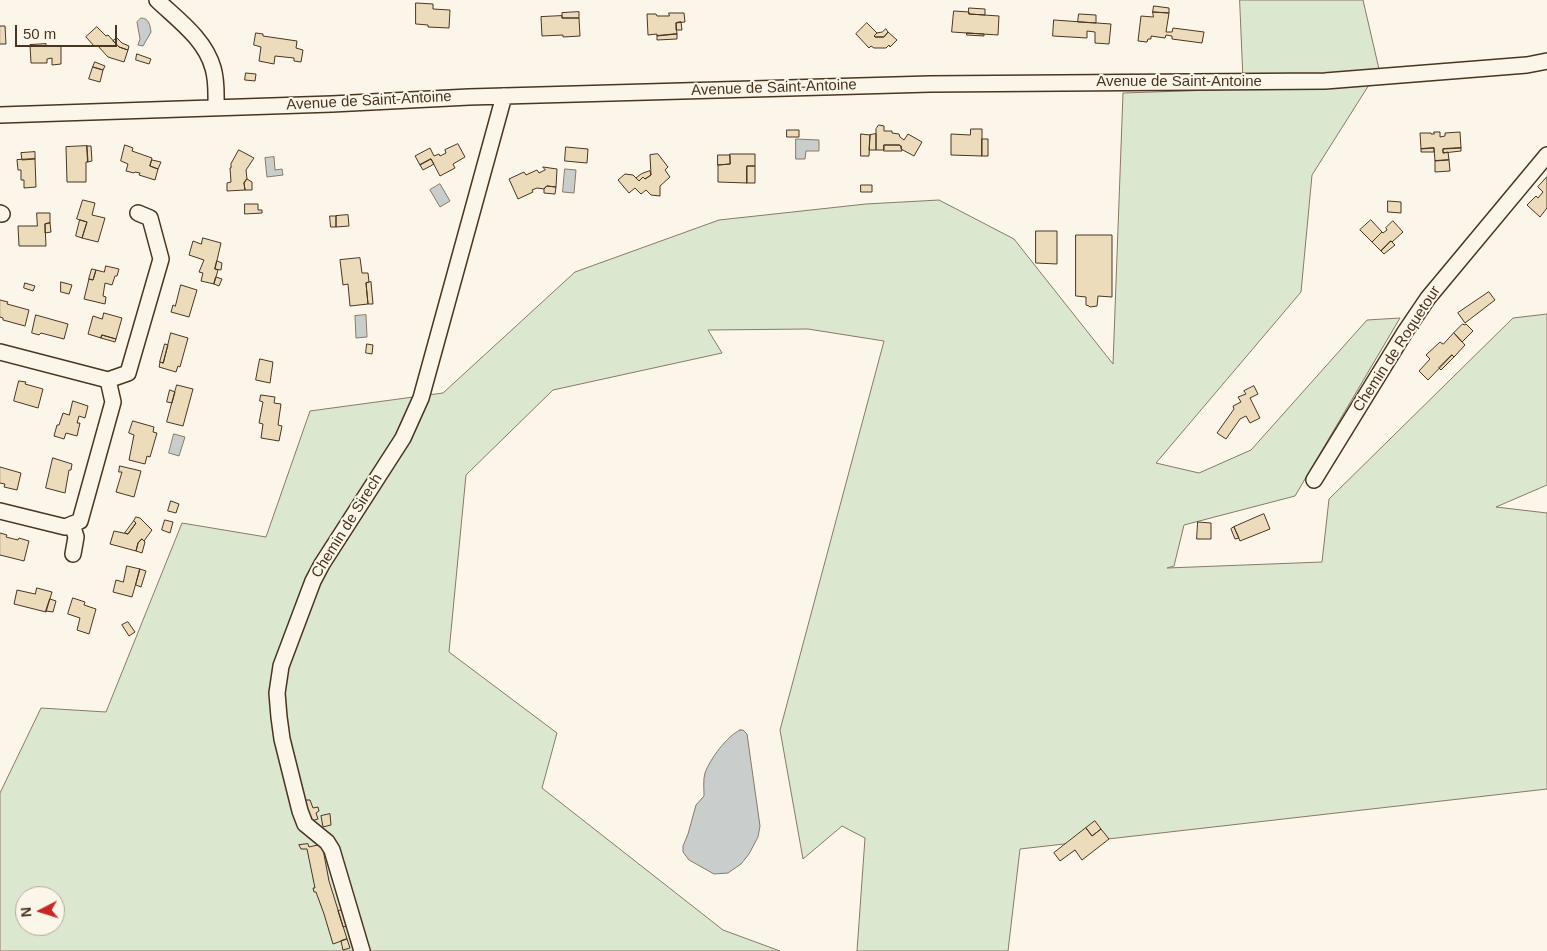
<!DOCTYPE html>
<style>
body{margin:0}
#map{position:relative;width:1547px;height:951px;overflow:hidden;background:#fbf6e9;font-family:Arial,sans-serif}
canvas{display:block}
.north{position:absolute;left:15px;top:886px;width:50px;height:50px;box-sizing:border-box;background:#fbf6e9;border:1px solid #b4a999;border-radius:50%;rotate:265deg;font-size:14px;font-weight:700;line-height:20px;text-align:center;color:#4a3520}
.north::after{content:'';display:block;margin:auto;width:18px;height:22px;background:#c62828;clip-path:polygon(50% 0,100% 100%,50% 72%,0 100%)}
.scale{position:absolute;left:15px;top:25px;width:102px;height:22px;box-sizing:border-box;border:2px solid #4a3520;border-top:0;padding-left:6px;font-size:15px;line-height:18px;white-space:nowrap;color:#4a3520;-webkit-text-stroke:4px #fbf6e9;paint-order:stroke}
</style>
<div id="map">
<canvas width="1547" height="951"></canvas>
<div class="north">N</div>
<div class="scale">50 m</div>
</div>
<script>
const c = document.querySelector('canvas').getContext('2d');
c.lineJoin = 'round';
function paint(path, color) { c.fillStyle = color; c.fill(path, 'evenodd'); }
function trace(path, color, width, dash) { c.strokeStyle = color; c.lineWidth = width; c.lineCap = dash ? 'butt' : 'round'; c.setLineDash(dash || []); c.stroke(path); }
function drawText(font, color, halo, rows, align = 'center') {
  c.font = font + ' Arial,sans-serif'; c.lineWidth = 4; c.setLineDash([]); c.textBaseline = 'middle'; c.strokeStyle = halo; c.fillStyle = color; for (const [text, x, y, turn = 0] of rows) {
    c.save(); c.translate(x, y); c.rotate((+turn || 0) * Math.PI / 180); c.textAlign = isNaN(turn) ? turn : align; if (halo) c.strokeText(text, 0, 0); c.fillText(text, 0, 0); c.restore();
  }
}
const green = new Path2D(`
 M1240 0H1363L1379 69 1312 175 1301 292 1156 463 1199 473 1251 450 1367 320 1400 318 1295 496 1184 525 1174 566 1167 568 1322 562 1329 499 1513 318 1547 314V485L1496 507 1547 513V789L1020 849 1008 951H857L865 838 842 826 803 859 780 730 884 341 808 329 708 330 722 353 553 390 466 475 449 652 557 733 542 788 723 930 780 951H0V793L41 708 106 712 182 523 266 537 310 411 443 393 575 272 719 220 866 204 939 200 1014 239 1113 364 1123 93 1243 89ZM25 896H55V926H25Z`);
const water = new Path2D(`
 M141 18C149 18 150 25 151 32L143 46 138 45 140 39 137 22Z
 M796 139 819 140V151H806L805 159H796Z
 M274 157 275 170 282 169 283 175 267 177 265 158Z
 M565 169 576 170 574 193 563 192Z
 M440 184 450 201 440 207 430 190Z
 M366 315 367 337 356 338 355 316Z
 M174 434 185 437 179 456 169 453Z
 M740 730H743L747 734 760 826 758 837 749 854 741 864 728 873 714 874 689 860 683 852V846L688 834 696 805 704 796C704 789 703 779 705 773 710 759 727 736 740 730Z`);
const building = new Path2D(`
 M416 3 433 4V9L450 10 449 28 428 27V25L416 24Z
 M1154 6 1169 8V13L1153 12Z
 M969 8 985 9V15L969 14Z
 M954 11 969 12V14L999 16 998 35 952 32Z
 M579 12V18H562V13Z
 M1153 12 1169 13 1166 32H1172L1173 28 1204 32 1202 43 1172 39V36L1166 35 1165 38 1151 36V39H1148L1147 42 1138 41 1141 16 1153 17Z
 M669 13H684L685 22 676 23 677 34 657 36V34L648 35 647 14H656L657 16H669Z
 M1079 14 1096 15V23L1078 22Z
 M562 16V18H579L580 36 563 37V35L542 36 541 17Z
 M1054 20 1111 24 1109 44 1095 43V32L1087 31V38L1053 36Z
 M681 22 682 30H676V23Z
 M867 23 877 33 874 36 875 37H884L888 32 897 40 890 47 889 45 886 48H874L871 46 869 48 856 34Z
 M0 26H5L6 44H0Z
 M97 27 106 36 108 35 119 47 128 50 124 62 108 57 97 45 95 47 86 37Z
 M886 29 888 32 884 37H875L874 36 877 33 882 32Z
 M256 33 263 34V36L297 41 296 48 303 50 301 62 294 61V58L275 56 274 64 259 61 261 47 254 45Z
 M967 33 984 34V36L967 35Z
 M677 34V39L657 40V36Z
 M117 38 122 43 129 46 128 50 119 47 113 41Z
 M46 44V46H61V64L52 65V58L47 59V63H31L30 45Z
 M137 54 151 59 149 64 136 60Z
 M95 62 105 66 103 70 93 67Z
 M93 67 103 70 100 82 89 79Z
 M246 73 256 74 255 81 245 80Z
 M879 125 884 126V131H892V133L899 134 900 137 904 140 908 134 922 142 914 156 901 149V146L899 145H884V150H876V129Z
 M971 129H982V156L951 155V134L970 135Z
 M787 130H799V137H787Z
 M1434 132H1440V137L1445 136V133L1460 132 1461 148 1443 149V153L1448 152 1449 160 1435 161 1434 148 1421 149 1420 133H1431V134H1434Z
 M861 134 870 135 869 156H861Z
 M876 134V150H869L870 135Z
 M982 139H988V156H982Z
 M458 144 465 157 453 164 455 168 440 176 431 159 420 165 415 156 430 148 434 156 439 154 440 156 446 153 445 150Z
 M125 145 133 148 132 151 152 158 150 166 158 169 155 180 139 175 140 173 135 172 134 173 126 171 128 164 121 161Z
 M884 145H899L901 146 902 151H884Z
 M87 146H91L92 161 88 162Z
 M87 146 88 162H86V182H67L66 147Z
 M566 147 588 149 587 163 565 161Z
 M1434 148V152H1421V149Z
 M1461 148V151L1443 153V149Z
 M239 150 254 158 246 170 247 179 244 183 245 190 227 191V183L231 182 230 168H231V164Z
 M35 152V159L22 160 21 153Z
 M658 154 668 167 665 170 670 177 660 186V196L651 195 646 190 641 194 635 188 629 193 618 180 625 174 633 175 639 181 643 177 645 179 651 175 650 155Z
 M730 154H755V166H747V183L718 182V165L730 164Z
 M718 155H730V164L718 165Z
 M35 159 36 187 24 188V180H21V170H18L17 160Z
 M431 159 434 164 423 170 420 165Z
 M152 160 161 162 158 169 150 166Z
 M1449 160 1450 171 1435 172V161Z
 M747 166H755V183H747Z
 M543 167 557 169 556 187 547 186 544 189 537 188 532 190 533 192 518 199 509 179 524 172 526 175 537 170 539 173 545 170Z
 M650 171 651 175 645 179 643 177 639 181 636 178 641 174Z
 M1547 177V208L1540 217 1527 205 1536 196 1538 198 1543 192 1538 187Z
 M247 179 252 182V190H245L244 183Z
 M861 185H872V192H861Z
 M547 186 556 187 555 194 544 193V189Z
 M83 200 95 203 92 215 105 218 98 242 82 238 87 222 77 219Z
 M1388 201 1401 202V213L1388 212Z
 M245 204H258V210H262V213L245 214Z
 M37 213H50V223L45 224 46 246H19L18 226H37Z
 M348 215 349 226 336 227V216Z
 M330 216H336V227H331Z
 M80 220 87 222 82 238 76 236Z
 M1371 220 1382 232 1372 242 1360 230Z
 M1393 221 1403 232 1392 242 1391 241 1381 251 1372 242 1382 232 1383 233 1387 230 1386 228Z
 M50 223 51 232 45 233V224Z
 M1036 231H1057V264L1036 263Z
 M1076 235H1112V297L1098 296 1097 306 1090 307 1089 306 1086 305V297L1076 296Z
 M203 238 221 243 215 269 218 270 214 284 201 281 203 273 199 272 204 260 189 255 193 241 201 244Z
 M1391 241 1395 245 1384 254 1381 251Z
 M360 258 362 273H368L369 282 366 283 368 304 350 306 348 284 343 285 340 260Z
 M217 261 222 263 221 270 215 269Z
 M106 266 119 269 117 276H115L112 285 105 283 103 296 106 297 105 304 84 299 89 279 93 280 96 270 104 272Z
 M92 269 96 270 93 280 89 279Z
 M216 277 222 279 219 286 214 284Z
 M61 282 72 285 69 294 61 292Z
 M371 282 373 304H368L366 283Z
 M25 283 35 286 33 291 24 288Z
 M181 285 197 290 189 317 171 312 173 305 175 306Z
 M1489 292 1495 300 1465 323 1458 313Z
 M0 300 8 302 7 304 29 310 25 326 3 320V318L0 317Z
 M104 313 122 318 116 339 102 335 101 338 88 334 93 316 102 319Z
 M36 315 68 324 64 339 41 333 39 335 32 333Z
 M1463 324 1464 325 1466 324 1473 331 1462 342 1454 333Z
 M171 333 188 338 180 367 178 366 176 372 159 367 160 362 163 363Z
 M1454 333 1465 345 1454 357 1452 355 1428 380 1419 371 1430 359 1426 355 1440 342 1443 344Z
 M102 335 116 339 115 342 101 338Z
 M165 344 168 345 163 363 160 362Z
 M367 344 373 345 372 354 366 353Z
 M1452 355 1454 357 1441 370 1439 368Z
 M260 359 273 362 270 383 256 380Z
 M19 381 26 382 25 384 43 389 38 408 14 401Z
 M177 385 193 389 183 426 167 422Z
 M1254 386 1258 394 1250 398 1260 418 1250 423 1246 416 1240 419 1226 439 1217 433 1234 409 1233 406 1241 402 1238 397 1246 394 1244 391Z
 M170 390 175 392 172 403 167 402Z
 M261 395 275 397 274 403 281 404 278 425 282 426 279 441 261 438 263 424 259 423 263 402 260 401Z
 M73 401 88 406 85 418 79 416 77 423H80L77 436 66 433 64 439 54 436 57 425H59L63 413 69 415Z
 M133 421 154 427 153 432 157 433 150 457 147 456 145 464 129 460 134 435 129 433Z
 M53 458 72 464 71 470H69L65 493 46 488Z
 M120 466 141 471 134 497 116 492 122 472H119Z
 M0 467 21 473 17 490 4 487 5 484 0 483Z
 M171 501 179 504 176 513 168 511Z
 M1264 514 1270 529 1240 541 1234 527Z
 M136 517 140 518 152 530 144 541 142 539 138 543 136 551 110 544 114 531 128 534 136 523 134 521Z
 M165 520 173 522 170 533 162 530Z
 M134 521 136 523 128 534 125 533Z
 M1198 522 1211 523V539H1197Z
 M1234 527 1239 538 1235 539 1231 529Z
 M0 533 7 535 6 537 18 540 19 538 29 541 24 561 0 555Z
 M142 539 145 542 142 553 136 551 138 543Z
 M127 566 140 569 132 597 113 592 116 580 123 582Z
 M140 569 146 571 141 587 136 585Z
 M37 588 52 592 46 612 14 604 17 590 35 594Z
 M73 598 85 602 84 605 96 609 89 634 77 630 80 618 68 614Z
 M50 599 56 601 53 612 46 611Z
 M128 622 135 632 129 636 122 625Z
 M303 800H310L313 808 318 807 319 811 316 813 318 819 308 822Z
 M330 814 331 825 323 827 321 816Z
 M1095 821 1101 829 1092 836 1086 828Z
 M1086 828 1092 836 1101 829 1109 839 1082 860 1075 850 1060 861 1054 853Z
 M308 844 309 847 322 844 329 881 347 939 333 944 324 914 316 892H314L313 888H315L307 849H301L299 845Z
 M346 909 351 925 343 927 338 911Z
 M347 939 350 948 343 950 341 941Z`);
const minor = new Path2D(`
 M157 0C178 20 205 39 213 68 217 81 216 95 216 107
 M0 115 332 104 469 97 930 84 1325 81 1527 65 1547 61
 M0 213 2 214
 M0 352 108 380
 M1314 480 1405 332 1428 298 1547 155
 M0 511 65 527 80 521 113 402 108 380 128 373 161 259 150 218 138 213
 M72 524 76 537 73 554
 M362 951 332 850 327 842 305 824 300 811 282 739 279 717 277 693 281 666 313 581 322 564 403 438 421 398 504 96`);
const streetNames = [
 ["Avenue de Saint-Antoine",1179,82],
 ["Avenue de Saint-Antoine",774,88,-2],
 ["Avenue de Saint-Antoine",369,101,-3],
 ["Chemin de Roquetour",1397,349,-57],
 ["Chemin de Sirech",347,526,-58]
];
paint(green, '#dce7d0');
trace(green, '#887966', 1);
paint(water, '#c9cecd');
trace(water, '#887966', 1);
paint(building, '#ecdcbc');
trace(building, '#4a3520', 1);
trace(minor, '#4a3520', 18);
trace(minor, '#fbf6e9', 15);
drawText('15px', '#4a3520', '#fbf6e9', streetNames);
</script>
